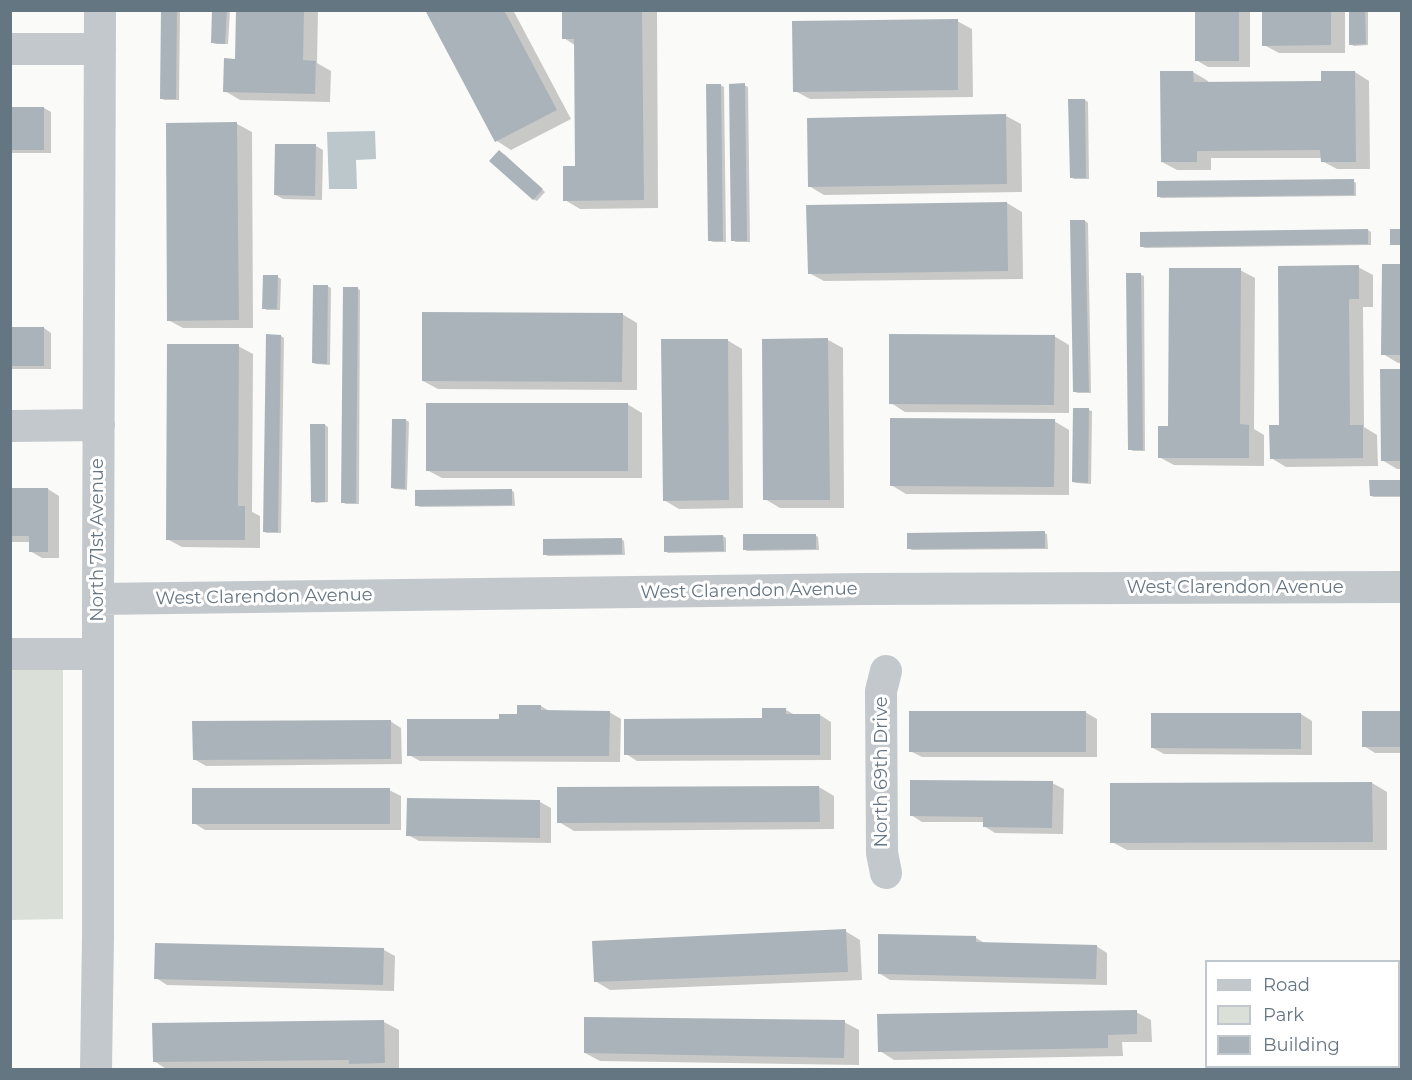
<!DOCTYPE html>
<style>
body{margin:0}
#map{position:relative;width:1412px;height:1080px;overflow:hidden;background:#fafaf8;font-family:Montserrat,sans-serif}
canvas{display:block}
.frame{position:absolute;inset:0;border:12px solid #657683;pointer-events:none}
.legend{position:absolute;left:1205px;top:960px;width:195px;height:108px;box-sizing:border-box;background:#fff;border:2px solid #c1c8cd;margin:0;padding:8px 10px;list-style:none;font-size:18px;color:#657683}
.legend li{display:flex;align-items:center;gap:12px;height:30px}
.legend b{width:30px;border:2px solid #c1c8cd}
</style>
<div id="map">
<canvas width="1412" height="1080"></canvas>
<div class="frame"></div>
<ul class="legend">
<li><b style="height:8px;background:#c3c8cc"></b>Road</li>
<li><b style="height:16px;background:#dadfd7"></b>Park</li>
<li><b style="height:16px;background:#aab3b9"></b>Building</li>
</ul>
</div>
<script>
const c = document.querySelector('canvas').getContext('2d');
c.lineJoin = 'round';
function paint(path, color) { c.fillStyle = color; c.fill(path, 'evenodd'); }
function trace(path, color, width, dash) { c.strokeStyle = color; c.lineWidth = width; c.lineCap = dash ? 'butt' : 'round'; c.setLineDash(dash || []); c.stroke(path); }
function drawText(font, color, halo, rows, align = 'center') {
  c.font = font + ' Montserrat,sans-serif'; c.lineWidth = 6; c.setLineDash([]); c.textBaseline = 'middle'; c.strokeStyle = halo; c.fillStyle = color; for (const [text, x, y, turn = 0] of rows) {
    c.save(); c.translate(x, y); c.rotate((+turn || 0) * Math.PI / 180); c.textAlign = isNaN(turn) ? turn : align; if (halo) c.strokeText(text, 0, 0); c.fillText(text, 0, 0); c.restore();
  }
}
const green = new Path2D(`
 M63 666V919L11 920 10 667Z`);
const water = new Path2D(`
 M375 131 376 159 356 160 357 189H329L327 132Z`);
const shadow = new Path2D(`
 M162 10H180L179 100H164L161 98Z
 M214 10H230L228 44H216L212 42Z
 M238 10H318L317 63 331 71 330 102 240 100 225 91 236 60Z
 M426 10H513L571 119 511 150 497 141Z
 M563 10H654L657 12 658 208 580 209 565 200 577 167 576 46 564 38Z
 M1196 10H1250V67H1208L1196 60Z
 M1264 10H1345V53H1279L1264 45Z
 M1350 10H1368V45L1354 46 1351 44Z
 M957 21 972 29 973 97 810 99 795 91Z
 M1193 72 1208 81V83H1322L1355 72 1369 81 1370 169H1337L1322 161V158H1211V170H1177L1162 162Z
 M720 85 724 87 726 242H713L709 240Z
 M744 85 748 87 750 242H736L732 240Z
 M1085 100 1088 102 1089 179H1074L1071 177Z
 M10 108H44L51 112V153H10Z
 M1006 116 1021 124 1022 192 824 195 809 186Z
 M167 124H237L252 132 253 328H183L168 320Z
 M316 146 323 150 322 200 283 199 276 195Z
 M503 153 545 192 537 201 533 199Z
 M1353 181 1356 183V196L1161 198 1158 196Z
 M1007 203 1022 212 1023 279 824 281 809 273Z
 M1085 221 1088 223 1091 393H1078L1075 392Z
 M1368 230 1371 232V245L1145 248 1141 246Z
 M1402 266V363H1398L1383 354Z
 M1358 267 1373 275V307H1363L1364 427 1377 435 1378 466 1286 467 1271 458 1280 427Z
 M1240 270 1255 278 1254 429 1264 435V466L1174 465 1159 457 1170 428Z
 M1141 275 1144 276 1145 451H1133L1130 449Z
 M278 277 281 279 280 310H267L263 308Z
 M327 286 331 288 330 365 316 364 313 362Z
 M357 288 360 290 359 504H346L342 502Z
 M622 314 637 323V390L438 389 423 381Z
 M10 328H44L51 333V369H10Z
 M281 336 284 338 281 533H267L264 532Z
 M1054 336 1069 345V413L905 412 891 403Z
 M727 340 742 349 743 508 679 509 664 500Z
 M763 340H828L843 348 844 508H780L765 499Z
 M238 346 253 354 252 512 260 516V548L182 547 167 539Z
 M1402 371V469H1397L1382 460Z
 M627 404 642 413V478H442L427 470Z
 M1088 410 1092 411 1091 484 1077 483 1073 482Z
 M406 420 409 422 407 490 395 489 392 488Z
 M1054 421 1069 430V495L906 494 891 485Z
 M325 425 328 427V502L316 503 313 501Z
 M1402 481V497H1374L1371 496Z
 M10 489H48L59 496V558H42L30 551V542H10Z
 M511 490 514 492 515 506 420 507 416 505Z
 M1044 533 1047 534 1048 549 912 550 909 548Z
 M815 535 818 537 819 550 747 551 744 549Z
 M723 536 726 538V552L668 553 665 551Z
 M621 539 624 541 625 555 548 556 544 554Z
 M519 706H541L551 712H609L621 719 620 762 420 761 409 755 500 720 519 716Z
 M786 710 795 715H820L831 722V760L637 761 626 754 764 720Z
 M1085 712 1097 719V757H922L910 751Z
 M1402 712V753H1375L1364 746Z
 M1153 714H1301L1312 721V755L1164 754 1153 748Z
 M390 721 401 728 402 764 206 766 194 759Z
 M1052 783 1064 789 1063 834 995 833 984 826V822H922L911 815Z
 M1372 783 1387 792V850H1127L1112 842Z
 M819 787 834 796V829L574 831 559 822Z
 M389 790 401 796V830H205L194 823Z
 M540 802 551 808V843L419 841 408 835Z
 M845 931 860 940 862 980 610 990 595 981Z
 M976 938 986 944 1096 946 1107 953V985L890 980 879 973Z
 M384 950 395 956 394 991 167 985 156 978Z
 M1398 962H1402V1032H1398Z
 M1136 1012 1151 1020 1152 1042H1122L1123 1056 894 1060 880 1051Z
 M384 1022 399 1030V1070H363L359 1068 168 1070 154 1061Z
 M844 1022 859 1030V1065L600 1061 585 1053Z`);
const building = new Path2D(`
 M161 10H177L176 99H160Z
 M212 10H227L225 44 211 43Z
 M236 10H304L303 60 316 61 315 94 223 92 224 58 235 59Z
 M425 10H504L557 110 495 142Z
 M562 10H642L644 200 563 201V166H575L574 39H562Z
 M1195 10H1239V61H1195Z
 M1262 10H1331V45L1262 46Z
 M1349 10H1365L1366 44 1349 45Z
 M958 19V90L793 92 792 21Z
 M1160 71H1193L1194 82 1321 81V71H1355L1356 162H1321L1320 150 1197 151V162H1161Z
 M745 83 747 241H731L729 84Z
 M706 84H721L723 241H708Z
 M1068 99H1085L1086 178H1070Z
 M10 107H44V150H10Z
 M1006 114 1007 184 808 187 807 118Z
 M237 122 239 320 167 321 166 123Z
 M275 144H316L315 196 274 195Z
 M499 150 543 189 533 200 489 161Z
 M1354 179V195L1157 197V181Z
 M1007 202 1008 271 808 274 806 205Z
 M1070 220H1085L1089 392H1073Z
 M1368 229V244L1140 247V232Z
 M1390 229H1402V245H1390Z
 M1382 264H1402V355H1381Z
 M1359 265V299H1349L1350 425H1363V458L1270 459 1269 425H1279L1278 266Z
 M1169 268H1241L1240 424 1249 425V458H1158V426H1168Z
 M1126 273H1141L1143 450H1128Z
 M263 275H278L277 309H262Z
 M313 285H328L327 364 312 363Z
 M343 287H358L356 503H341Z
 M422 312 623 313 622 382 422 381Z
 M10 327H44V366H10Z
 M266 334 281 335 278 532H263Z
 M889 334 1055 335 1054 405 889 404Z
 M828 338 830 500H763L762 339Z
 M661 339H728L729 500 663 501Z
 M167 344H239L238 506H245V540H166Z
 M1380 369H1402V461H1381Z
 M426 403H628V471H426Z
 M1073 408H1089L1088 483 1072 482Z
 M890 418 1055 419 1054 487 890 486Z
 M392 419H406L405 489 391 488Z
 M310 424H325V502H311Z
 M1369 480H1402V496H1370Z
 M10 488H48V552H29V536H10Z
 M512 489V505L415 506V490Z
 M1045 531V548L907 549V533Z
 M743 534H816V549L743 550Z
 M723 535 724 551 664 552V536Z
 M622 538V554L543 555V539Z
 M517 705H541V710L610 711 609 756H407V719H499V714H517Z
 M762 708H786V714H820V755H624V719L762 718Z
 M909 711H1086V752H909Z
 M1362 711H1402V747H1362Z
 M1151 713H1301V749L1151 748Z
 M391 720V759L193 760 192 721Z
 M910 780 1053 781 1052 828 983 827V817L910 816Z
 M1372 782 1373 842 1110 843V783Z
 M819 786 820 822 557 823V787Z
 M192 788H390V824H192Z
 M407 798 540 800V838L406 836Z
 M846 929 848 972 594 982 592 941Z
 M878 934 976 936V942L1097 945 1096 979 878 974Z
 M155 943 384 948 383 985 154 979Z
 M1398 961H1402V1024H1398Z
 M1137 1010V1034L1108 1035V1048L878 1052 877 1014Z
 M584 1017 845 1020 844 1058 584 1053Z
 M384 1020 385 1063 349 1064V1060L153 1062 152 1023Z`);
const minor = new Path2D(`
 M10 49H100
 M10 426 99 425
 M98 599 864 589 1402 587
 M10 654H98
 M886 671 881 691 882 853 886 873
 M96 1070 98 936V599L100 10`);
const streetNames = [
 ["North 71st Avenue",98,540,-90],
 ["West Clarendon Avenue",1235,588],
 ["West Clarendon Avenue",749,591,-1],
 ["West Clarendon Avenue",264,597,-1],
 ["North 69th Drive",882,772,-90]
];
paint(green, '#dadfd7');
paint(water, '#bbc7cb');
paint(shadow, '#0003');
paint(building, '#aab3b9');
trace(minor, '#c3c8cc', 32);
drawText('18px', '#657683', '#fff', streetNames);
</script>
